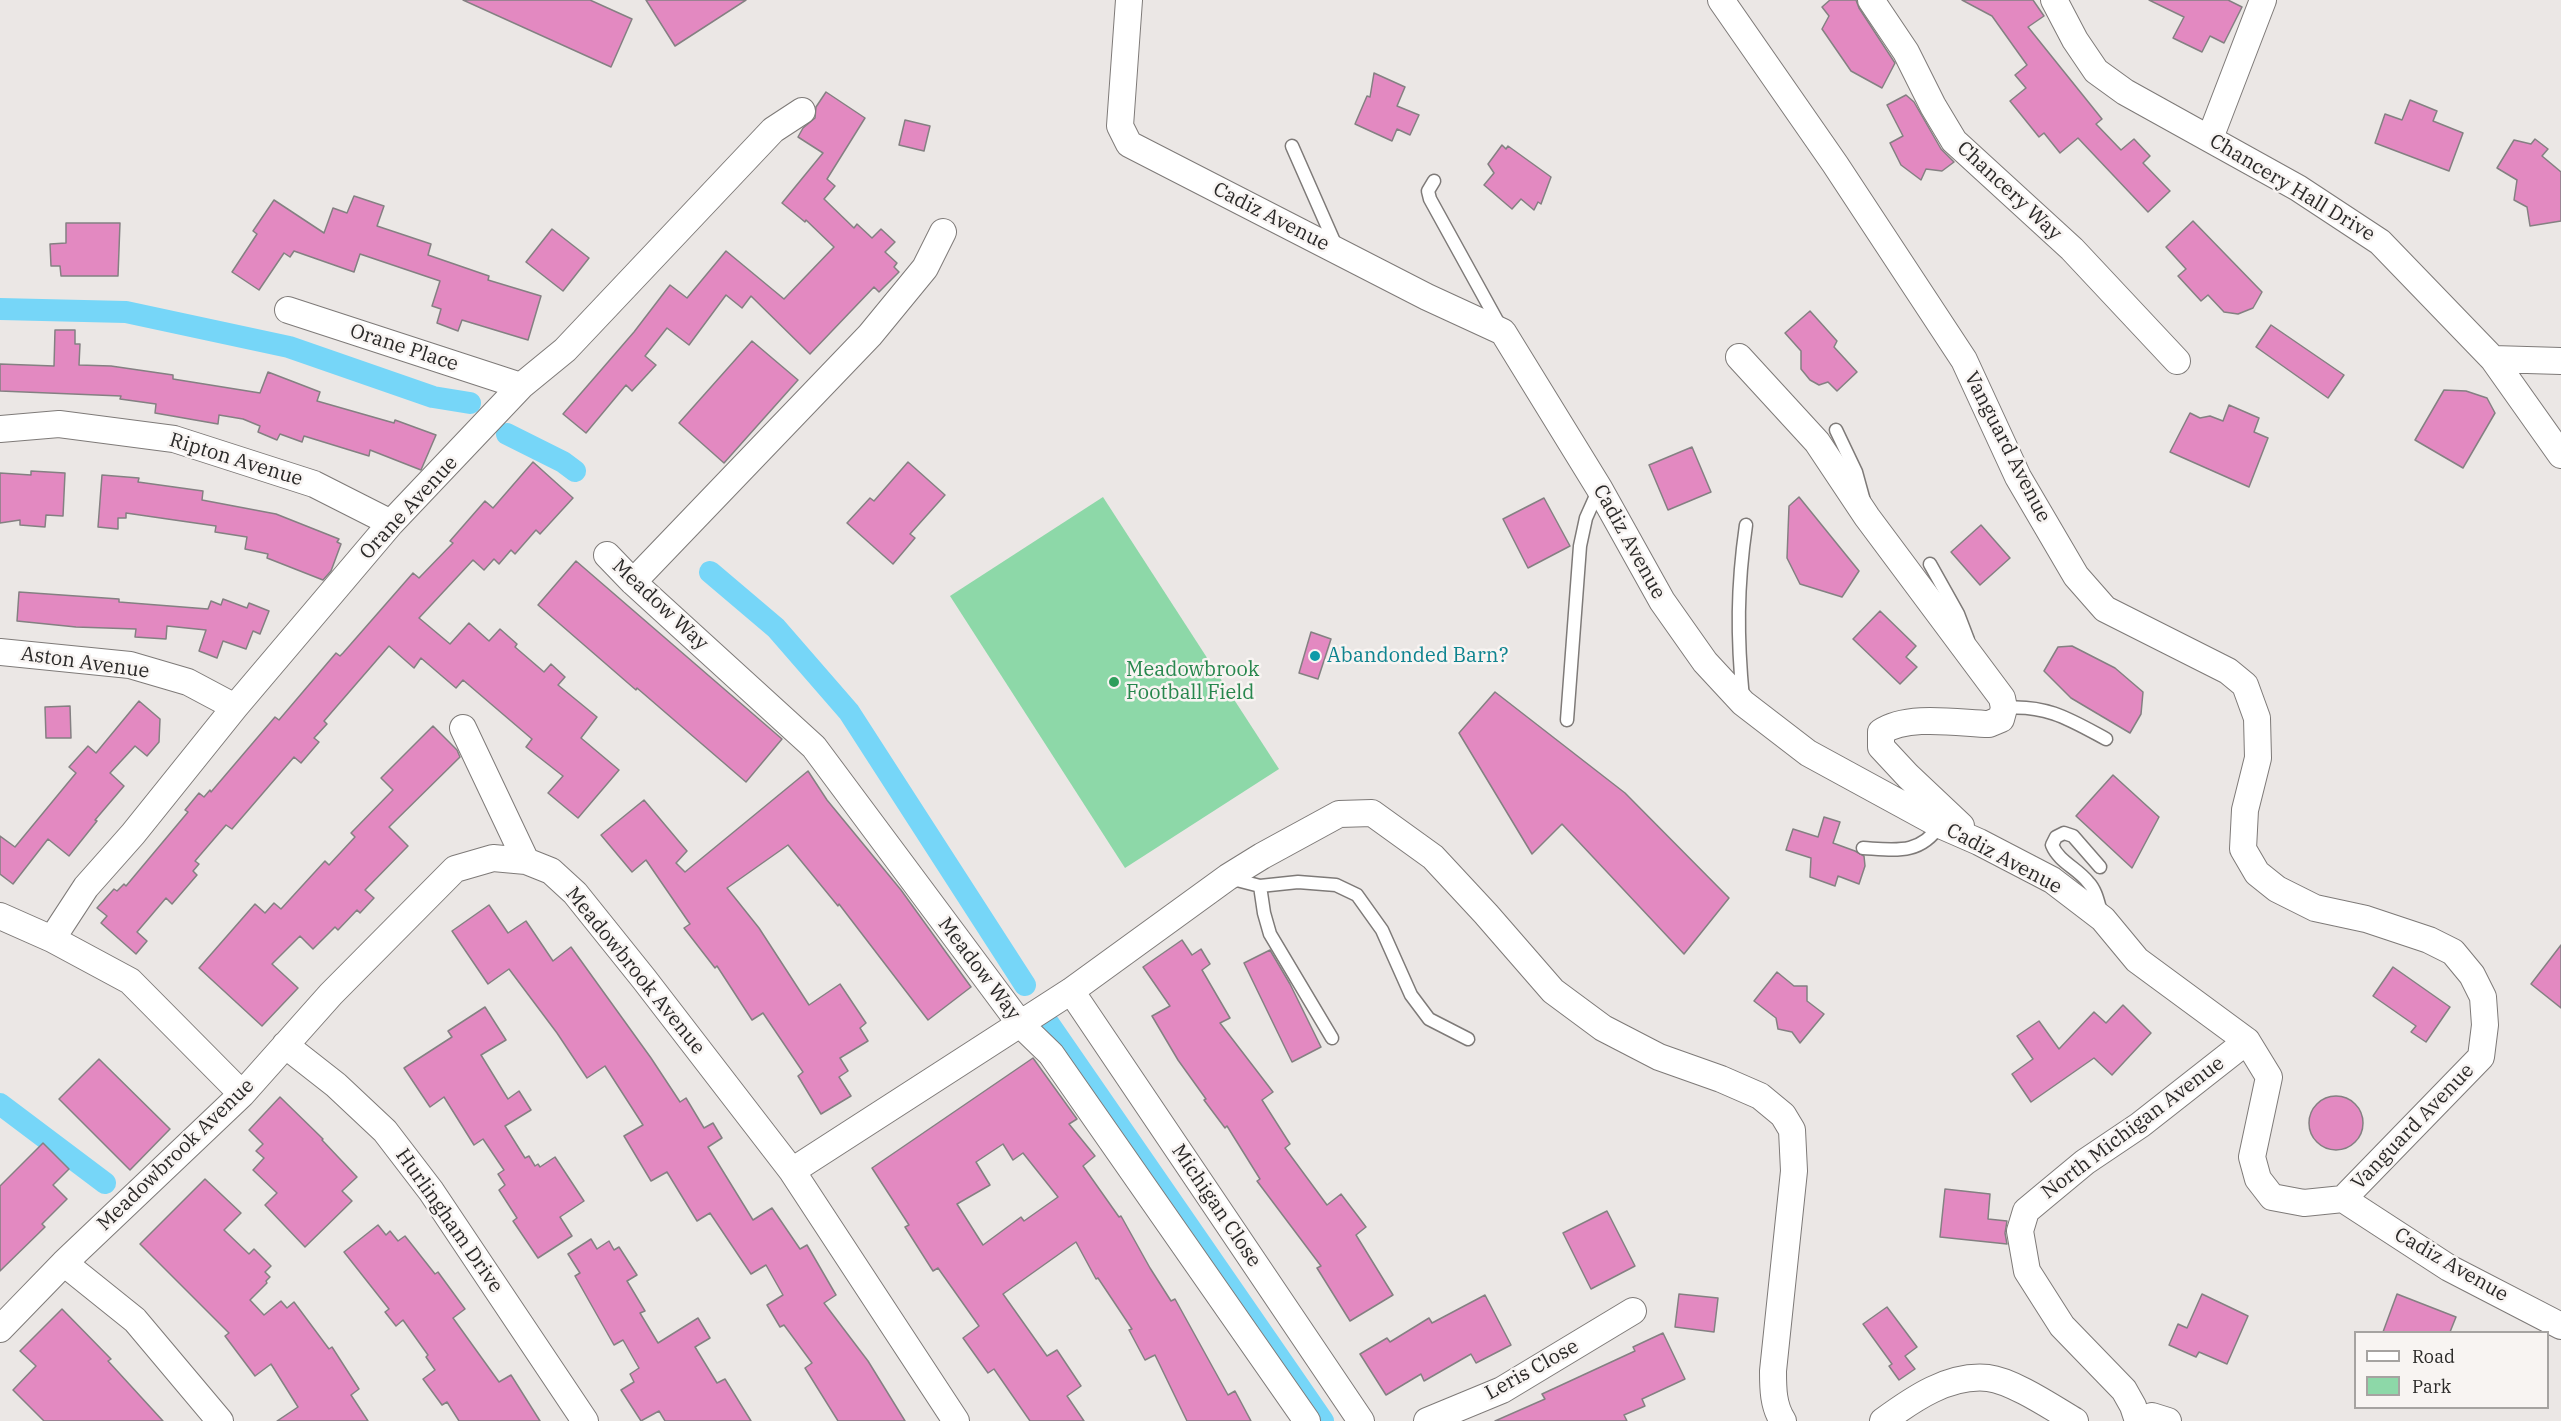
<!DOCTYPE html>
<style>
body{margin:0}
#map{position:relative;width:2561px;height:1421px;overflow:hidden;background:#ebe7e5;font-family:"IBM Plex Serif",serif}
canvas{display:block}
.legend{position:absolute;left:2354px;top:1331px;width:195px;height:78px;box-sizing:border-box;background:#f8f4f2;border:2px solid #a6a3a1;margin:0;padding:8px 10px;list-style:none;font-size:18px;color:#2a2928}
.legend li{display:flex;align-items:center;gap:12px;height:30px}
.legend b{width:30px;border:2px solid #a6a3a1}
</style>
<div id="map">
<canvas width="2561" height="1421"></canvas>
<ul class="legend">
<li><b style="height:8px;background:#fff"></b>Road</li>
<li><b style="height:16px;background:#8dd8a8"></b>Park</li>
</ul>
</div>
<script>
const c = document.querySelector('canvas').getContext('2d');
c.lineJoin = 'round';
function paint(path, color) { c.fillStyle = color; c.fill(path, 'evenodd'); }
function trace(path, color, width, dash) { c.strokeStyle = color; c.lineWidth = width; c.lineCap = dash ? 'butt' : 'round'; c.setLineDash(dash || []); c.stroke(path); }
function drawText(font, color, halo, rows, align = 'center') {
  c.font = font + ' "IBM Plex Serif",serif'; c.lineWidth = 5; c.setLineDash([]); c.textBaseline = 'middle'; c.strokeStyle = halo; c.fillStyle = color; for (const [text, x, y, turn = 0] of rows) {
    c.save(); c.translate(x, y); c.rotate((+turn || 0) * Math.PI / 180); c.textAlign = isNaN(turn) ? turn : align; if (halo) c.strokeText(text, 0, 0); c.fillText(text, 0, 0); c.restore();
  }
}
const green = new Path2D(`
 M1103 497 1279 769 1125 868 950 596Z`);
const canal = new Path2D(`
 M0 309 126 312 289 347 433 397 470 403
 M507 434 563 462 575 471
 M710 572 776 628 849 712 1025 985
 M1049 1024 1323 1421
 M0 1104 105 1183`);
const building = new Path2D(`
 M463 0H590L632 19 611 67Z
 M646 0H746L675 46Z
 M1830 0H1856L1859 8 1893 60 1895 63 1882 88 1851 71 1822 29 1829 16 1822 7Z
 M1962 0H2033L2044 16 2028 27 2102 119 2096 124 2121 150 2134 139 2150 156 2143 163 2170 191 2148 212 2078 138 2060 153 2044 133 2039 137 2010 101 2026 88 2015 75 2027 65 1992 16Z
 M2149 0H2228L2242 7 2224 43 2210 36 2202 52 2173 38 2184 17Z
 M1374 73 1405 87 1397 106 1419 115 1410 135 1397 129 1392 141 1355 124 1367 96 1370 97Z
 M826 92 865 118 827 179 835 186 824 199 854 228 857 224 872 238 881 229 895 242 885 252 897 263 894 267 899 272 879 292 874 287 810 354 751 296 742 308 726 295 689 345 667 328 645 356 656 365 632 391 626 385 586 433 563 414 634 332 670 285 687 298 726 251 784 299 834 247 806 220 805 222 782 203 823 153 798 137 803 128 815 118 816 107Z
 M1906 95 1914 102 1941 149 1954 162 1942 171 1926 169 1921 180 1901 165 1890 143 1903 136 1887 105Z
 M2410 100 2437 111 2433 121 2463 133 2449 171 2375 143 2385 114 2402 120Z
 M905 120 930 126 924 151 899 145Z
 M2535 139 2548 149 2542 156 2561 172V221L2530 226 2527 207 2514 200 2517 180 2497 168 2514 140 2531 144Z
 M1502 145 1506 149 1508 146 1551 177 1541 204 1538 202 1534 210 1521 199 1512 209 1484 185 1494 173 1488 164Z
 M354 196 384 206 377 226 431 244 428 255 489 276 488 280 541 296 528 340 462 320 458 331 437 323 441 309 432 306 440 281 360 254 354 272 294 251 290 257 284 253 259 290 232 272 257 234 253 231 274 200 324 233 333 208 347 213Z
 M2193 221 2262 292 2253 308 2238 314 2224 312 2208 295 2201 301 2178 276 2186 269 2166 247Z
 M66 223H120L118 276H61L60 266H51L50 244 66 243Z
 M552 229 589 258 563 291 526 262Z
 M1810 311 1837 341 1834 347 1857 372 1837 391 1828 382 1819 385 1810 380 1801 369V351L1785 333Z
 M2271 325 2344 375 2328 398 2256 347Z
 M55 330H75V344H80L79 365 111 366 173 375V379L260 393 268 372 320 392 317 401 394 423 395 420 436 435 421 470 370 450 369 456 304 436 302 442 280 434 277 440 258 432 260 426 243 419 219 415 218 424 155 413 156 404 120 399 121 396 0 391V364L54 366Z
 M752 341 798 380 724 463 679 423Z
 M2444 390 2466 391 2487 398 2495 413 2463 468 2415 440Z
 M2229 405 2259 418 2254 432 2268 438 2249 487 2170 452 2190 413 2200 418 2210 416 2223 421Z
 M1692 447 1711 492 1668 510 1649 465Z
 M533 462 573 498 540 534 536 530 515 554 511 550 499 564 494 559 484 570 473 560 419 618 450 644 469 623 489 641 500 629 517 644 515 647 544 672 551 664 565 677 558 685 597 717 581 738 619 770 578 818 548 793 563 776 526 747 532 739 463 680 456 688 421 658 414 668 389 646 324 721 327 724 314 738 319 742 301 763 294 757 232 829 226 825 195 861 199 864 193 871 197 875 172 904 166 898 137 932 147 941 136 954 101 923 107 916 97 908 114 889 117 891 124 884 126 886 188 812 185 810 199 793 204 797 210 790 211 792 275 717 279 720 336 653 340 656 343 653 413 573 419 578 453 543 450 541 485 501 493 508Z
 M908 462 945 495 910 534 915 538 893 564 847 523 870 498 874 501Z
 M31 471 65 473 63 516 46 515 45 527 20 525V520L0 523V473L31 475Z
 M102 475 139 478 138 482 203 491 202 500 276 514 339 539 337 542 341 544 331 571 323 580 267 558 268 554 245 549 247 537 215 532 216 526 126 513V518H118V529L98 527Z
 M1799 497 1859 571 1842 597 1800 584 1787 558 1789 506Z
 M1544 498 1570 546 1528 568 1503 519Z
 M1981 525 2010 558 1980 585 1951 552Z
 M576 561 782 739 746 782 637 688 636 690 538 605Z
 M19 592 119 599V602L208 609 211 601 221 605 223 599 247 608 249 603 269 611 260 634 253 631 246 649 223 641 217 658 199 651 206 630 167 626 166 639 135 637 136 629 76 627 17 621Z
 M1880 611 1916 646 1906 657 1917 667 1900 684 1853 639Z
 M1311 632 1331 639 1318 679 1299 673Z
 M2072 646 2115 668 2143 692 2141 714 2130 733 2071 698 2044 671 2058 647Z
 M1495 692 1625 793 1729 898 1684 954 1562 824 1532 854 1459 733Z
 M139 701 160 719 159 742 147 756 135 746 110 773 124 786 95 820 97 821 69 856 48 839 13 884 0 874V836L15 847 76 773 69 767 88 746 96 753Z
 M70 706 71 738H46L45 707Z
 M433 726 457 750 460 757 389 827 408 846 365 890 374 898 360 913 357 910 338 930 335 927 313 949 300 936 272 964 298 988 262 1026 199 968 255 904 265 913 274 903 281 909 325 861 329 865 355 837 351 833 393 790 381 778Z
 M808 771 827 800 901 890 971 987 928 1020 839 904 838 906 788 845 727 888 759 928 809 1005 840 984 866 1023 860 1028 868 1041 840 1058 848 1071 839 1077 851 1096 821 1114 798 1076 803 1072 763 1013 752 1020 717 966 715 968 684 928 690 924 646 860 632 872 601 835 644 800 687 851 676 863 685 872Z
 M2113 775 2159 817 2132 868 2076 816Z
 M1824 817 1840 822 1833 843 1855 851 1864 856 1865 866 1859 884 1838 876 1835 886 1810 877 1811 858 1786 850 1793 829 1818 837Z
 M489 905 508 933 526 921 553 961 571 947 651 1058 680 1102 686 1098 704 1128 713 1123 722 1138 708 1147 753 1220 772 1208 800 1249 807 1245 836 1295 824 1303 868 1361 905 1421H838L805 1368 812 1363 784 1325 780 1327 767 1305 783 1295 766 1265 751 1274 710 1213 697 1221 667 1172 651 1181 624 1136 643 1125 605 1066 587 1078 557 1033 509 969 488 984 452 931Z
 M1182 940 1192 955 1201 949 1210 964 1202 970 1230 1018 1220 1023 1273 1092 1262 1100 1290 1144 1285 1148 1327 1205 1341 1194 1366 1227 1356 1235 1393 1295 1350 1321 1317 1268 1321 1266 1257 1181 1260 1179 1227 1126 1225 1128 1204 1100 1206 1099 1178 1060 1152 1016 1170 1006 1143 967Z
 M2561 945V1008L2531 984Z
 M1270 950 1290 984 1321 1047 1292 1062 1244 963Z
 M2393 967 2450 1007 2426 1042 2411 1032 2416 1026 2373 996Z
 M1777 972 1794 986H1807V1001L1824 1014 1800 1043 1792 1032 1778 1029 1776 1018 1754 1001Z
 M2123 1005 2151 1033 2112 1075 2094 1058 2031 1102 2012 1074 2033 1059 2017 1036 2039 1021 2059 1049 2094 1012 2106 1023Z
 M485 1007 506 1040 481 1055 508 1099 519 1091 531 1110 505 1126 525 1158 529 1156 535 1166 538 1164 540 1167 555 1157 584 1201 560 1217 572 1236 538 1258 513 1221 517 1218 499 1190 505 1185 498 1174 504 1170 483 1139 474 1145 444 1097 430 1107 404 1068 452 1037 448 1031Z
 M1033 1058 1077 1119 1069 1124 1095 1156 1083 1166 1119 1217 1121 1216 1150 1268 1171 1301 1175 1299 1228 1395 1235 1391 1251 1421H1187L1155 1355 1145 1360 1129 1330 1132 1329 1098 1278 1096 1279 1076 1242 1003 1294 1047 1356 1057 1350 1081 1386 1067 1396 1084 1421H1030L994 1369 988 1373 963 1338 979 1326 938 1268 933 1271 905 1227 909 1225 872 1168ZM1003 1144 1013 1160 1023 1153 1058 1197 1024 1221 1021 1217 983 1245 957 1204 990 1185 976 1162Z
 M99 1059 170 1129 130 1170 59 1099Z
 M2309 1123a27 27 0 1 1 54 0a27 27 0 1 1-54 0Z
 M280 1097 323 1139 322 1140 357 1177 342 1191 352 1201 305 1247 265 1205 277 1193 253 1170 264 1158 256 1151 263 1144 249 1130Z
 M43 1143 69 1169 53 1185 67 1199 42 1224 45 1227 0 1271V1186Z
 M205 1179 241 1213 224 1230 249 1254 254 1249 271 1266 265 1272 270 1277 266 1281 267 1283 250 1300 264 1315 281 1301 287 1308 294 1302 329 1349 332 1347 359 1389 351 1395 368 1421H277L298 1407 271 1364 255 1376 225 1336 229 1333 140 1244Z
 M1945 1189 1990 1194 1988 1219 2007 1221 2005 1233 2007 1244 1940 1237Z
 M1607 1211 1635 1266 1591 1289 1563 1233Z
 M378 1225 386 1235 390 1231 398 1241 405 1236 435 1274 438 1272 465 1309 453 1318 499 1382 511 1375 540 1421H459L447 1402 442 1405 423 1379 435 1370 426 1357 428 1355 403 1320 396 1326 385 1312 389 1309 344 1252Z
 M591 1239 597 1249 609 1241 614 1250 619 1247 637 1275 627 1281 645 1311 640 1313 658 1343 698 1318 710 1338 695 1347 717 1383 725 1379 751 1421H665L659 1411 641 1421 621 1390 634 1382 630 1374 639 1368 623 1340 614 1345 575 1276 580 1273 568 1254Z
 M1679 1294 1718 1298 1714 1332 1675 1327Z
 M2202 1294 2248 1316 2227 1364 2199 1352 2196 1357 2169 1345 2178 1324 2187 1328Z
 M2397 1294 2456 1317 2450 1332H2383Z
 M1485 1295 1511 1345 1476 1363 1471 1354 1424 1381 1421 1374 1386 1395 1360 1354 1387 1338 1390 1342 1429 1318 1432 1323Z
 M1887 1307 1917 1347 1905 1356 1915 1369 1899 1380 1889 1366 1892 1364 1863 1324Z
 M62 1309 111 1359 108 1361 163 1421H44L13 1390 36 1366 20 1351Z
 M1663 1333 1685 1379 1642 1399 1645 1406 1624 1415 1627 1421H1495L1545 1399 1542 1394 1635 1351 1633 1347Z`);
const lane = new Path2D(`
 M1292 146 1336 246
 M1434 181 1428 191 1430 199 1500 326
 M1836 430 1856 472 1864 501
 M1930 564 1958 614 1968 640
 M1743 699C1737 637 1737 587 1746 525
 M2004 708C2046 704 2071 720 2106 739
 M1567 720 1580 546 1586 518 1599 489
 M1863 848C1896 850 1920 855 1940 825
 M2100 867 2073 836 2064 833 2056 837 2052 845C2059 862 2077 868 2088 882 2096 890 2098 902 2101 912
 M1229 878 1260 886 1298 882 1336 885 1357 895 1382 930 1411 995 1429 1019 1468 1039
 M1260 886 1264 913 1270 934 1332 1038`);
const street = new Path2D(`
 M1129 0 1120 126 1129 144 1427 297 1503 332 1599 488 1662 601 1705 662 1743 703 1808 753 1940 825 1979 842 2052 880 2103 919 2137 960 2247 1041
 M1721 0 1835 164 1964 360 2018 477 2076 576 2105 609 2228 671 2245 685 2257 718 2258 758 2245 810 2243 849 2257 873 2277 889 2315 908 2366 919 2429 940 2453 952 2472 975 2483 997 2485 1025 2481 1057 2343 1199
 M1871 0 1906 52 1933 106 1954 141 2072 249 2177 361
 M2054 0 2075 40 2096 71 2125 92 2298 188 2380 242 2493 359 2561 455
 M2210 138 2263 0
 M288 310 521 386
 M1739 357 1817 442 1867 517 2002 698 2004 708 2001 719 1989 724C1958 723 1907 714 1881 732V747L1908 776 1961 826
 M2493 359 2561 361
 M0 429 59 424 174 439 314 484 391 523
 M607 555 633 582 814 747 1021 1025 1051 1054 1307 1421
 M633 582 870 335 925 268 943 232
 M0 652 130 665 188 682 235 707
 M463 728 526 861
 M0 916 52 939 130 981 242 1094
 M52 939 86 887 133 834 235 707 391 523 521 386 565 350 773 130 802 111
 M1071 991 1361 1421
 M285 1045 336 1085 385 1131 431 1191 585 1421
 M792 1171 1071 991 1228 877 1262 856 1339 814 1372 813 1433 857 1486 914 1553 991 1603 1028 1659 1057 1721 1079 1760 1096 1783 1115 1792 1130 1794 1171 1773 1371C1773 1388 1773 1406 1783 1421
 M2343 1199 2449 1268 2561 1326
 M64 1263 135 1320 220 1421
 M0 1329 64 1263 242 1094 331 994 455 869 493 858 526 861 551 871 575 893 644 979 792 1171 956 1421
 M1427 1421 1502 1390 1633 1311
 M1883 1421C1913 1399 1949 1374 1988 1378 2013 1381 2053 1408 2075 1421
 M2138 1421 2133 1406 2124 1390 2062 1326 2027 1271 2020 1231 2026 1211 2044 1196 2085 1162 2140 1125 2247 1041 2269 1077 2252 1157 2258 1179 2272 1197 2304 1203 2343 1199
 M2139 1421 2152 1416 2168 1421`);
const markers = [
 [1315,656,6,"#0f9aa8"],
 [1114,682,6,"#2e9e5b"]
];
const streetNames = [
 ["Chancery Hall Drive",2292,188,31],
 ["Chancery Way",2009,191,43],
 ["Cadiz Avenue",1271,217,27],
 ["Orane Place",404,348,18],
 ["Vanguard Avenue",2007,447,63],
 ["Ripton Avenue",236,460,17],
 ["Orane Avenue",409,508,-47],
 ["Cadiz Avenue",1629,542,61],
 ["Meadow Way",660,605,43],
 ["Aston Avenue",85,663,8],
 ["Cadiz Avenue",2004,859,28],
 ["Meadow Way",979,969,53],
 ["Meadowbrook Avenue",635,971,51],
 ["Vanguard Avenue",2413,1127,-46],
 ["North Michigan Avenue",2133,1128,-37],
 ["Meadowbrook Avenue",176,1155,-44],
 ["Michigan Close",1216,1206,56],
 ["Hurlingham Drive",449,1221,55],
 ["Cadiz Avenue",2451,1265,30],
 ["Leris Close",1532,1370,-29]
];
const cultureNames = [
 ["Abandonded Barn?",1327,656]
];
const leisureNames = [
 ["Meadowbrook",1126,670],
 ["Football Field",1126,693]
];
paint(green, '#8dd8a8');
trace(canal, '#76d6f8', 22);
paint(building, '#e389c1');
trace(building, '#848082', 1.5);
trace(lane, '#7e7a78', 15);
trace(street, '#7e7a78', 28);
trace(lane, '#fff', 12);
trace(street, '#fff', 26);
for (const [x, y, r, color] of markers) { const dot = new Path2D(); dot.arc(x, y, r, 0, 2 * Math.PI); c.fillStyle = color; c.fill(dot); trace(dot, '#f8f4f2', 2); }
drawText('20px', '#2a2928', '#f8f4f2', streetNames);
drawText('20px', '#0d838f', '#f8f4f2', cultureNames, 'left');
drawText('20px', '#27864d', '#f8f4f2', leisureNames, 'left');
</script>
